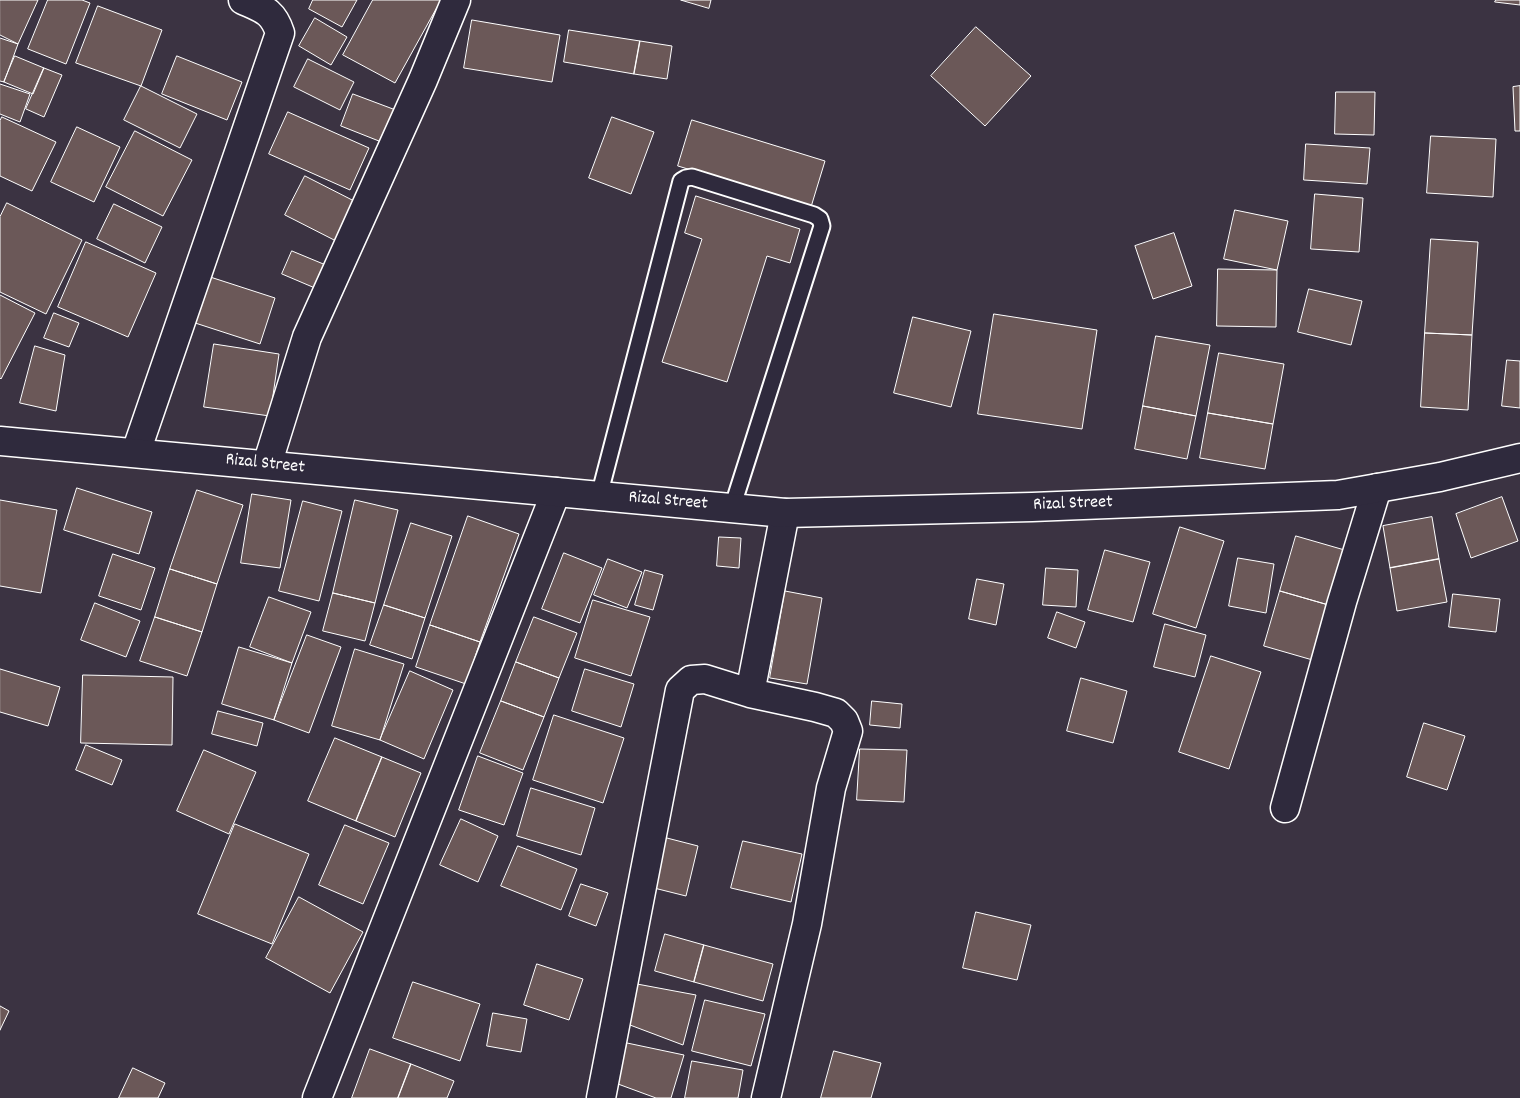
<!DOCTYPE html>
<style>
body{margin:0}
canvas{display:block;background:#3b3342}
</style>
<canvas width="1520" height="1098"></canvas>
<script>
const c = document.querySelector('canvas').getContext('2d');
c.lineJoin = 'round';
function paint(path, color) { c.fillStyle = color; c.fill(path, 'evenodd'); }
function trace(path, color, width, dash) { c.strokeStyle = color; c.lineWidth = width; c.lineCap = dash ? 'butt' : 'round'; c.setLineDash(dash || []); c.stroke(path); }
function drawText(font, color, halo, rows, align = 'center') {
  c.font = font + ' Dekko,sans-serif'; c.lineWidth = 4; c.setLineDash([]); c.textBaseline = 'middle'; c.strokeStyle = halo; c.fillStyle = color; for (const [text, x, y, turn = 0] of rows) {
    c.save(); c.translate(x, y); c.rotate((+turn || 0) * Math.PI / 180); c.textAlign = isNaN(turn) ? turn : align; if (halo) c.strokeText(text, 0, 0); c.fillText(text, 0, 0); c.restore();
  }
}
const building = new Path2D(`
 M0 0H38L18 44 0 35Z
 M48 0H82L90 3 66 64 28 49Z
 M313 0H357L342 27 309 9Z
 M373 0H441L395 83 343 55Z
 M681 0H711L709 8Z
 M1496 0H1520V5L1495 2Z
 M98 6 162 30 141 86 76 63Z
 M315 18 347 37 331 65 299 46Z
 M472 20 560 35 552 82 464 68Z
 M976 27 1031 76 985 126 931 76Z
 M569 30 640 41 634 74 564 62Z
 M0 38 18 44 4 82 0 81Z
 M640 41 672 46 667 79 634 74Z
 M15 56 44 68 33 94 4 82Z
 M177 56 242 82 227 120 162 94Z
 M308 59 354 82 340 110 294 87Z
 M44 68 62 75 44 117 26 109Z
 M0 84 30 94 20 122 0 114Z
 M141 86 197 114 180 148 124 120Z
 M1520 86V131H1515L1513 87Z
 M1336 92H1375L1374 135 1335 134Z
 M353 94 401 112 389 145 341 126Z
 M288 112 369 148 350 190 269 154Z
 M2 117 56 142 32 191 0 176V121Z
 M612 117 654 132 631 194 589 178Z
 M692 120 825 161 811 207 678 166Z
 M77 127 120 147 94 202 51 182Z
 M135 131 192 160 163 216 106 187Z
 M1431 136 1496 139 1493 197 1427 193Z
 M1306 144 1370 148 1367 184 1304 180Z
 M305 176 360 204 340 243 285 215Z
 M1315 194 1363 198 1359 252 1311 249Z
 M696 196 800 229 790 263 767 256 727 382 662 362 702 239 685 233Z
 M7 203 82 240 46 314 0 292V217Z
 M114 204 162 227 145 263 97 239Z
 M1235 210 1288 221 1277 270 1224 259Z
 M1174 233 1192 286 1153 299 1135 246Z
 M1431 239 1478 242 1472 335 1425 333Z
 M86 242 156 273 128 337 58 307Z
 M292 251 333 268 322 291 282 274Z
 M1218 269 1277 270 1276 327 1217 326Z
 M204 275 275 298 260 344 189 321Z
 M1309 289 1362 301 1351 345 1298 332Z
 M0 295 35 313 1 379 0 378Z
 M54 313 79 323 69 347 44 338Z
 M994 314 1097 330 1082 429 978 414Z
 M913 317 971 331 951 407 894 393Z
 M1425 333 1472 335 1468 410 1421 407Z
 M1156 336 1210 345 1196 416 1143 406Z
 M214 344 279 354 270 416 204 407Z
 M35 346 65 355 56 411 20 403Z
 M1219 353 1284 364 1273 424 1208 413Z
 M1507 360 1520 361V408L1502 406Z
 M1143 406 1196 416 1187 459 1135 449Z
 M1208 413 1273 424 1265 469 1200 458Z
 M77 488 152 512 139 554 64 530Z
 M197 490 243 505 217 584 170 569Z
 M252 494 291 500 280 568 241 563Z
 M1502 497 1518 541 1471 558 1456 514Z
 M0 500 57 510 41 593 0 586Z
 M355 500 398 510 375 603 333 593Z
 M303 501 342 511 319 601 279 591Z
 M468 516 519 534 480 642 430 625Z
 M1432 517 1439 559 1390 568 1383 526Z
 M411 523 452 536 425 618 384 605Z
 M1180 527 1224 541 1196 628 1153 614Z
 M1296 536 1348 551 1332 606 1280 591Z
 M719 537 741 538 739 568 717 566Z
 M1105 550 1150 562 1133 622 1088 610Z
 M564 553 602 568 580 623 542 609Z
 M113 554 155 568 141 610 99 596Z
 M1238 558 1274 564 1266 613 1229 606Z
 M608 559 642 572 627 608 594 595Z
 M1439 559 1447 602 1397 611 1390 568Z
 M1046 568 1078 570 1076 607 1043 605Z
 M170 569 217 584 202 632 155 617Z
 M645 570 663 575 653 610 635 605Z
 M977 579 1004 584 996 625 969 619Z
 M785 591 822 598 807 684 770 678Z
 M1280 591 1332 606 1316 661 1264 646Z
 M333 593 375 603 365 641 323 631Z
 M1453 594 1500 599 1496 632 1449 627Z
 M269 597 311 612 292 663 250 647Z
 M593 600 650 617 631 676 575 658Z
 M95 603 140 621 126 657 81 640Z
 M384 605 425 618 412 659 370 645Z
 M1057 612 1085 622 1076 648 1048 638Z
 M155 617 202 632 187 676 140 661Z
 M534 617 577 633 559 678 516 662Z
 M1165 624 1206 635 1195 677 1154 667Z
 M430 625 480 642 466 684 416 667Z
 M307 635 341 647 309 733 274 720Z
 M239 647 292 663 274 720 222 704Z
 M355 649 404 664 380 740 332 726Z
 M1211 656 1261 672 1229 769 1179 752Z
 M516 662 559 678 544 717 501 701Z
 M0 669 60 687 48 726 0 712Z
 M585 669 634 684 621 727 572 711Z
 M410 671 453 690 424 759 380 740Z
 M83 675 173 677 172 745 81 743Z
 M1081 678 1127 691 1113 743 1067 731Z
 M501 701 544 717 523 770 480 753Z
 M872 701 902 704 900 728 870 725Z
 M218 711 263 723 257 746 212 734Z
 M554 715 624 738 603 803 533 780Z
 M1424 723 1465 736 1447 790 1407 777Z
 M335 738 382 757 356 821 308 801Z
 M86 745 122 760 112 785 76 770Z
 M860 749 907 750 904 802 857 800Z
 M204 750 256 772 229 834 177 811Z
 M478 756 523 773 504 825 459 810Z
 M382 757 421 773 395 837 356 821Z
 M531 788 595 808 581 855 517 836Z
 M461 819 498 836 478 882 440 865Z
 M235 824 309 854 272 944 198 914Z
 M345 825 389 843 363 904 319 885Z
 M663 837 698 846 686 896 650 887Z
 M743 841 802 854 791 902 731 888Z
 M518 846 577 869 561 910 501 886Z
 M581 884 608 893 596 926 569 916Z
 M299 897 363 932 330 993 266 958Z
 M976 912 1031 925 1017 980 963 968Z
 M665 934 704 945 694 982 655 971Z
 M704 945 773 964 763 1001 694 982Z
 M537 964 583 979 569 1020 524 1005Z
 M413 982 480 1004 460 1061 393 1038Z
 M637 984 696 995 683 1045 630 1025Z
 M705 1000 765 1014 751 1066 692 1051Z
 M0 1006 9 1011 0 1030Z
 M493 1013 527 1019 521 1052 487 1046Z
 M627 1043 684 1055 671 1098H656L618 1084Z
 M370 1049 411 1064 398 1098H352Z
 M834 1051 881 1063 871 1098H821Z
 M692 1061 743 1070 738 1098H685Z
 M411 1064 454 1081 447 1098H398Z
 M133 1068 165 1083 158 1098H119Z`);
const service = new Path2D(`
 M599 496 681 181 686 178 692 177 814 215 820 219 822 226 732 508`);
const minor = new Path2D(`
 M136 452 280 33C273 11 263 9 243 0
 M267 465 307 337 423 80 456 0
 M750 693 815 707 836 713 844 721 848 731 831 788 807 924 766 1098
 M1285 808 1342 602 1377 488
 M317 1098 556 492
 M601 1098 680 690 691 680 705 679 750 693 785 513`);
const secondary = new Path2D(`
 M0 441 785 513 1032 507 1338 495 1440 477 1520 458`);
const streetNames = [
 ["Rizal Street",265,465,6],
 ["Rizal Street",668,502,5],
 ["Rizal Street",1073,505,-2]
];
paint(building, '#6b5858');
trace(building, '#fff', 1);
trace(service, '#fff', 19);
trace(minor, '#fff', 31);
trace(secondary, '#fff', 31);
trace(service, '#2f2a3d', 15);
trace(minor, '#2f2a3d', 28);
trace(secondary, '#2f2a3d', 28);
drawText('18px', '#fff', '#2f2a3d', streetNames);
</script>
